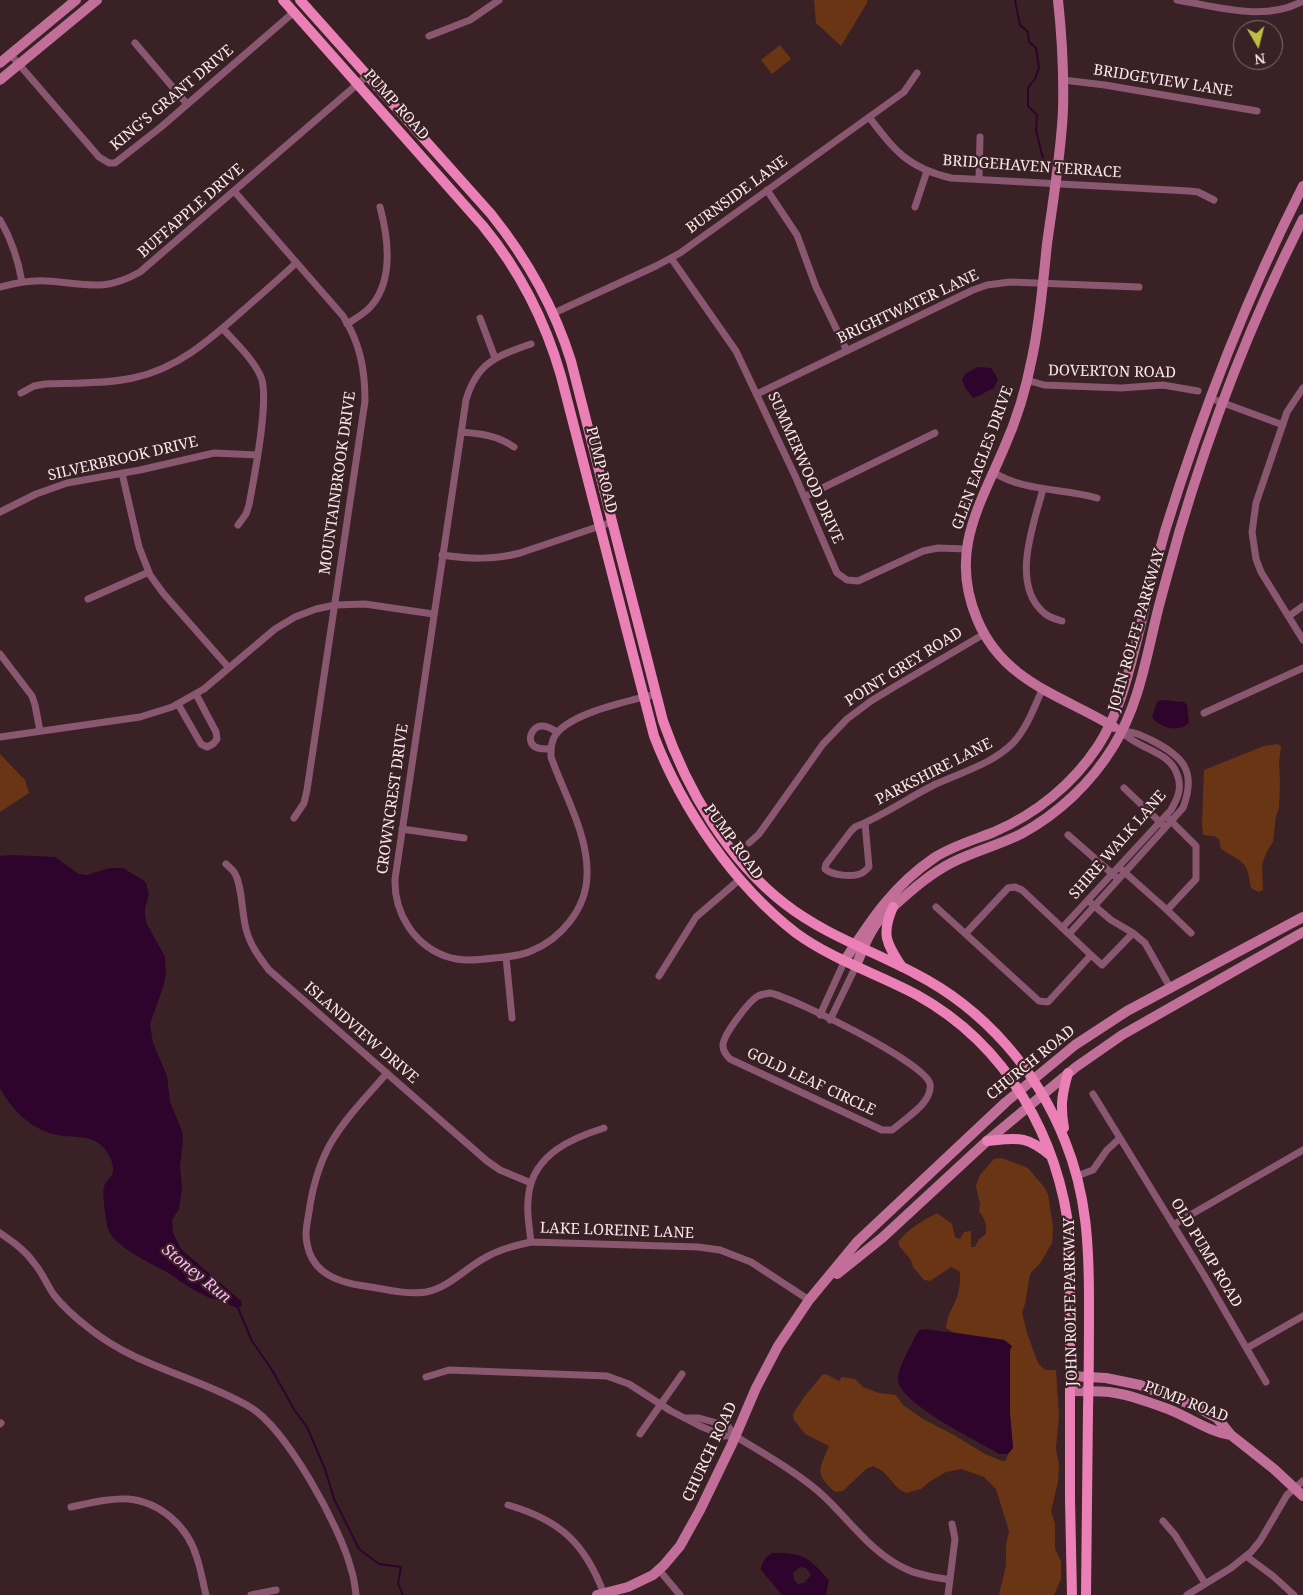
<!DOCTYPE html>
<style>
body{margin:0}
#map{position:relative;width:1303px;height:1595px;overflow:hidden;background:#392125;font-family:"Noto Serif",serif}
canvas{display:block}
.north{position:absolute;left:1233px;top:20px;width:50px;height:50px;box-sizing:border-box;background:#392125;border:1px solid #867174;border-radius:50%;rotate:172deg;font-size:14px;font-weight:700;line-height:20px;text-align:center;color:#f9e8ea}
.north::after{content:'';display:block;margin:auto;width:18px;height:22px;background:#bcbf43;clip-path:polygon(50% 0,100% 100%,50% 72%,0 100%)}
</style>
<div id="map">
<canvas width="1303" height="1595"></canvas>
<div class="north">N</div>
</div>
<script>
const c = document.querySelector('canvas').getContext('2d');
c.lineJoin = 'round';
function paint(path, color) { c.fillStyle = color; c.fill(path, 'evenodd'); }
function trace(path, color, width, dash) { c.strokeStyle = color; c.lineWidth = width; c.lineCap = dash ? 'butt' : 'round'; c.setLineDash(dash || []); c.stroke(path); }
function drawText(font, color, halo, rows, align = 'center') {
  c.font = font + ' "Noto Serif",serif'; c.lineWidth = 4.5; c.setLineDash([]); c.textBaseline = 'middle'; c.strokeStyle = halo; c.fillStyle = color; for (const [text, x, y, turn = 0] of rows) {
    c.save(); c.translate(x, y); c.rotate((+turn || 0) * Math.PI / 180); c.textAlign = isNaN(turn) ? turn : align; if (halo) c.strokeText(text, 0, 0); c.fillText(text, 0, 0); c.restore();
  }
}
const green = new Path2D(`
 M814 0H867V3L841 46 816 23Z
 M780 45 791 59 772 74 761 60Z
 M1278 744 1281 747 1279 763 1280 783 1279 808 1276 816 1273 842 1267 851 1262 864 1263 890 1258 892 1251 888C1247 860 1243 863 1221 849L1219 839 1214 836 1203 835 1202 824 1204 770 1264 746Z
 M0 754 25 780 29 793 0 812Z
 M1002 1158 1028 1168 1044 1187 1048 1194 1053 1227 1052 1243 1041 1262 1030 1274 1025 1304 1022 1312 1027 1333 1038 1363 1045 1370H1056L1059 1415 1056 1448 1059 1466 1058 1482 1051 1511 1055 1524V1548L1061 1562V1579L1054 1595H999L1006 1565V1545L1009 1531 996 1489 984 1477 962 1469 946 1472 929 1482 921 1489 906 1493C890 1486 891 1473 873 1466L866 1469 843 1491 835 1492C814 1473 819 1470 829 1446L805 1434 794 1420 793 1414 804 1397 823 1374 828 1375 839 1381 842 1377 855 1379 863 1387 879 1393 896 1395 903 1405 923 1419 954 1435 985 1454 1002 1461 1006 1460 1008 1454 1013 1448 1010 1414V1350L1011 1346 1004 1340 953 1332 946 1328C947 1315 953 1308 957 1297 960 1288 960 1281 960 1272L951 1267 930 1281 924 1280 913 1267 911 1260 900 1247 898 1242C909 1228 922 1221 937 1213L952 1224 955 1237 960 1239 964 1232 971 1231V1247H975L979 1239 986 1234C987 1225 985 1219 979 1211L980 1204 976 1186 980 1175 994 1159Z`);
const water = new Path2D(`
 M978 367 991 368 998 379 994 388C986 391 981 396 973 398L966 389 962 380 965 374Z
 M1162 700 1184 702 1187 705 1189 723C1179 733 1159 728 1152 717L1157 702Z
 M12 855 55 857 79 874 87 875 110 868H123L143 880 146 883 149 894 145 909V917L147 924 165 957 166 973 163 987 150 1024 153 1043 167 1076 170 1102 182 1131 183 1139 180 1167 182 1188 179 1209 172 1220 173 1233 181 1249 241 1301 242 1305 238 1308C231 1307 227 1302 221 1300 219 1299 216 1300 214 1299 209 1298 204 1295 200 1293 186 1287 175 1276 161 1269 146 1261 113 1245 108 1229 106 1221 102 1194 104 1187 105 1182 109 1179 112 1175 116 1167 109 1153 103 1147 90 1133 70 1139 53 1134 30 1128 11 1109 0 1088V856Z
 M925 1329 1004 1340 1012 1346 1010 1350V1414L1013 1448 1008 1454H999C978 1441 900 1404 898 1380 897 1369 912 1344 917 1333L920 1330Z
 M772 1553C804 1552 808 1557 829 1580L826 1595H782L761 1570C761 1562 766 1557 772 1553ZM800 1567 806 1568 811 1575 804 1583 798 1584 794 1580 793 1573Z`);
const stream = new Path2D(`
 M1015 0 1020 25 1028 32 1029 42 1036 48 1039 68 1035 79 1028 88V106L1037 115 1036 130 1043 159
 M238 1308 252 1341 272 1370 295 1411 307 1427 325 1469 334 1499 359 1549 379 1564 401 1567 398 1584 403 1595`);
const street = new Path2D(`
 M1177 0C1219 7 1264 22 1303 1
 M429 36 470 20 499 0
 M135 43 187 104
 M10 54 99 157 109 163H115L161 127 294 12
 M1063 80 1105 85 1257 111
 M869 117C895 151 908 168 951 178L1189 191 1198 192 1214 200
 M979 179 980 137
 M767 190 797 235 816 287 847 351
 M234 191 343 316C360 343 365 369 365 401L307 790 304 803 294 818
 M915 207 927 171
 M0 220C12 240 18 259 22 282
 M671 258 736 351 796 478 837 573 847 580 858 581 923 551 938 548 967 549
 M0 287C15 283 30 280 46 281 85 283 103 293 140 272L368 75
 M554 313 656 266 680 253 904 92 917 73
 M480 318 495 358
 M347 324C356 318 366 313 372 305 394 278 388 237 380 207
 M223 329C236 343 253 359 261 377 270 399 254 478 249 505L246 514 238 525
 M531 344C497 356 477 362 466 400L395 879C394 912 413 944 445 956 461 962 478 960 494 958 507 957 520 956 531 951 561 939 586 909 587 876 589 836 564 794 551 757 551 749 551 741 556 734 573 712 630 701 656 694
 M1027 380 1044 385 1121 388 1163 385 1198 391
 M1303 388 1287 412 1256 503 1252 532 1256 559 1261 572 1303 640
 M21 393 34 386 45 384C74 383 104 384 133 378 180 368 213 337 248 306 264 292 280 278 296 263
 M757 394 973 290 987 285 1010 282 1139 287
 M1210 398 1283 425
 M461 432C481 434 497 435 514 447
 M993 472C1024 492 1063 488 1097 498
 M122 473 139 547 150 575 163 593 229 668
 M1043 489C1034 523 1011 582 1042 611 1047 617 1055 619 1062 621
 M804 497 935 433
 M0 512 36 494 67 483 140 470 214 453 257 455
 M442 555C469 559 493 560 520 553L612 522
 M88 599 149 572
 M1289 616 1303 606
 M0 654 32 696 35 705 40 731
 M178 704 201 744 207 747 213 744 217 739 216 732 196 694
 M1204 713 1303 668
 M0 737 140 717 172 707 204 689 275 629 295 617 316 609 335 605 365 604 433 614
 M551 749C547 749 542 749 538 748 525 745 530 725 543 726 548 726 553 730 558 732
 M1124 788 1163 825
 M865 823 869 867C868 868 864 872 862 873 853 878 832 875 825 869L826 864 851 831 855 827C883 816 909 797 936 784 962 772 992 764 1013 743 1027 728 1034 708 1042 690
 M402 829 464 838
 M1068 835 1116 877
 M749 843 759 834 823 744 847 719 871 701 894 687 984 634
 M226 864C228 866 232 869 234 872 242 883 242 915 246 929 250 945 259 957 269 970L487 1161 500 1170 531 1183
 M1121 869 1167 910 1196 879V846L1168 818
 M1091 903 1111 920 1133 933 1145 943 1171 989
 M936 907 1039 1001 1048 1002 1091 955 1022 890 1015 887 1008 888 966 933
 M1167 910 1191 933
 M1062 928 1171 810C1177 799 1182 790 1178 777 1171 750 1138 750 1122 732
 M1069 934 1183 808C1197 771 1183 756 1151 740 1141 735 1133 731 1122 732
 M1091 955 1102 965 1133 933
 M506 957 512 1018
 M659 976 696 917 739 880
 M770 993C794 998 926 1063 930 1084 933 1102 907 1117 896 1127L892 1130H882L730 1059C726 1055 723 1051 723 1046 722 1036 749 1001 758 996 762 994 766 994 770 993Z
 M820 1015 845 960
 M830 1020 856 966
 M387 1073C368 1095 347 1116 332 1141 320 1161 314 1182 310 1205 309 1214 306 1225 306 1235 308 1271 334 1282 365 1286 384 1289 406 1295 426 1292 447 1288 463 1271 481 1260 497 1250 513 1246 531 1242L698 1247 720 1250 751 1262 809 1300
 M1093 1094 1204 1275 1266 1382
 M1077 1176 1093 1170 1107 1150 1120 1138
 M1173 1225 1303 1150
 M0 1233C13 1242 25 1250 34 1263 42 1272 47 1285 54 1295 64 1308 77 1319 90 1329 137 1367 199 1377 250 1407 286 1428 341 1528 351 1569 354 1577 355 1586 356 1595
 M531 1242C529 1225 526 1209 529 1192 535 1154 572 1138 604 1128
 M1247 1348 1303 1316
 M426 1377 449 1370 607 1376 629 1384 671 1411 700 1426 724 1436H735
 M687 1418H699L728 1426 735 1436C763 1453 793 1470 818 1491 847 1516 870 1553 906 1569 920 1576 935 1577 950 1580
 M0 1424 1 1423
 M640 1434 682 1374
 M508 1505C560 1520 585 1543 604 1594
 M71 1507C90 1503 109 1498 128 1499 161 1502 188 1527 197 1558 201 1570 203 1583 206 1595
 M1163 1521 1175 1535 1205 1583
 M1246 1556 1273 1576 1294 1595
 M659 1570 680 1595
 M251 1595 276 1590
 M948 1595 955 1539 952 1524
 M1187 1595 1231 1568 1251 1552 1260 1541 1287 1495 1303 1481`);
const secondary = new Path2D(`
 M1058 0C1062 37 1064 73 1063 110 1061 155 1053 200 1047 244 1043 282 1040 321 1032 358 1026 389 1017 419 1004 448 979 507 949 552 977 619 1003 682 1061 695 1114 727
 M0 63 76 0
 M0 80 97 0
 M845 960C871 920 893 886 934 858 952 846 974 840 994 832 1036 814 1073 784 1098 746 1120 712 1128 675 1138 636 1146 601 1155 566 1165 531 1202 412 1247 296 1303 186
 M856 966C863 948 871 928 884 914 887 911 892 908 895 905 913 889 931 873 953 862 975 851 999 845 1021 834 1058 814 1091 783 1113 747 1137 708 1145 665 1155 622 1162 592 1171 563 1179 533 1211 425 1252 319 1303 219
 M837 1274 882 1238 987 1141 1076 1067 1122 1035 1303 932
 M1071 1376 1106 1378 1140 1385 1195 1406 1217 1418 1231 1435 1274 1469 1303 1496
 M1070 1391C1083 1391 1096 1391 1109 1392 1128 1394 1149 1402 1168 1409 1189 1417 1209 1432 1231 1435
 M597 1595 628 1587 653 1575 664 1565 680 1546 700 1510 732 1444 756 1388 778 1346 809 1300 857 1242 1006 1102 1075 1045 1127 1011 1303 917`);
const primary = new Path2D(`
 M283 0 483 226C520 271 545 320 561 376L654 736C682 809 734 885 796 933 833 960 878 974 917 995 1007 1045 1059 1137 1070 1238V1500L1072 1595
 M300 0 491 214C527 259 554 306 571 361L663 721C687 790 727 859 785 904 825 935 873 951 916 974 984 1009 1037 1070 1065 1141 1087 1195 1089 1246 1089 1303 1089 1338 1089 1374 1088 1409 1087 1471 1087 1533 1086 1595
 M893 907C881 934 886 943 902 967
 M1064 1128C1060 1106 1062 1094 1068 1073
 M987 1141C1018 1138 1026 1135 1051 1156`);
const streetNames = [
 ["BRIDGEVIEW LANE",1163,81,9],
 ["KING'S GRANT DRIVE",172,98,-40],
 ["PUMP ROAD",396,105,48],
 ["BRIDGEHAVEN TERRACE",1032,167,4],
 ["BURNSIDE LANE",737,195,-36],
 ["BUFFAPPLE DRIVE",191,211,-41],
 ["BRIGHTWATER LANE",908,307,-25],
 ["DOVERTON ROAD",1112,372,1],
 ["GLEN EAGLES DRIVE",983,458,-70],
 ["SILVERBROOK DRIVE",123,459,-13],
 ["SUMMERWOOD DRIVE",805,468,66],
 ["PUMP ROAD",601,470,76],
 ["MOUNTAINBROOK DRIVE",338,483,-82],
 ["JOHN ROLFE PARKWAY",1137,630,-74],
 ["POINT GREY ROAD",904,667,-32],
 ["PARKSHIRE LANE",934,772,-27],
 ["CROWNCREST DRIVE",393,799,-82],
 ["PUMP ROAD",733,842,54],
 ["SHIRE WALK LANE",1118,845,-49],
 ["ISLANDVIEW DRIVE",361,1033,41],
 ["CHURCH ROAD",1031,1063,-39],
 ["GOLD LEAF CIRCLE",811,1082,25],
 ["LAKE LOREINE LANE",617,1231,2],
 ["OLD PUMP ROAD",1206,1253,59],
 ["JOHN ROLFE PARKWAY",1071,1302,-91],
 ["PUMP ROAD",1186,1402,21],
 ["CHURCH ROAD",710,1452,-65]
];
const waterNames = [
 ["Stoney Run",196,1274,39]
];
paint(green, '#6a3514');
paint(water, '#2e042d');
trace(stream, '#2e042d', 2);
trace(street, '#8a5770', 7);
trace(secondary, '#c16e98', 10);
trace(primary, '#eb80b7', 10);
drawText('15px', '#f9e8ea', '#392125', streetNames);
drawText('italic 16px', '#fbb7f5', '#392125', waterNames);
</script>
